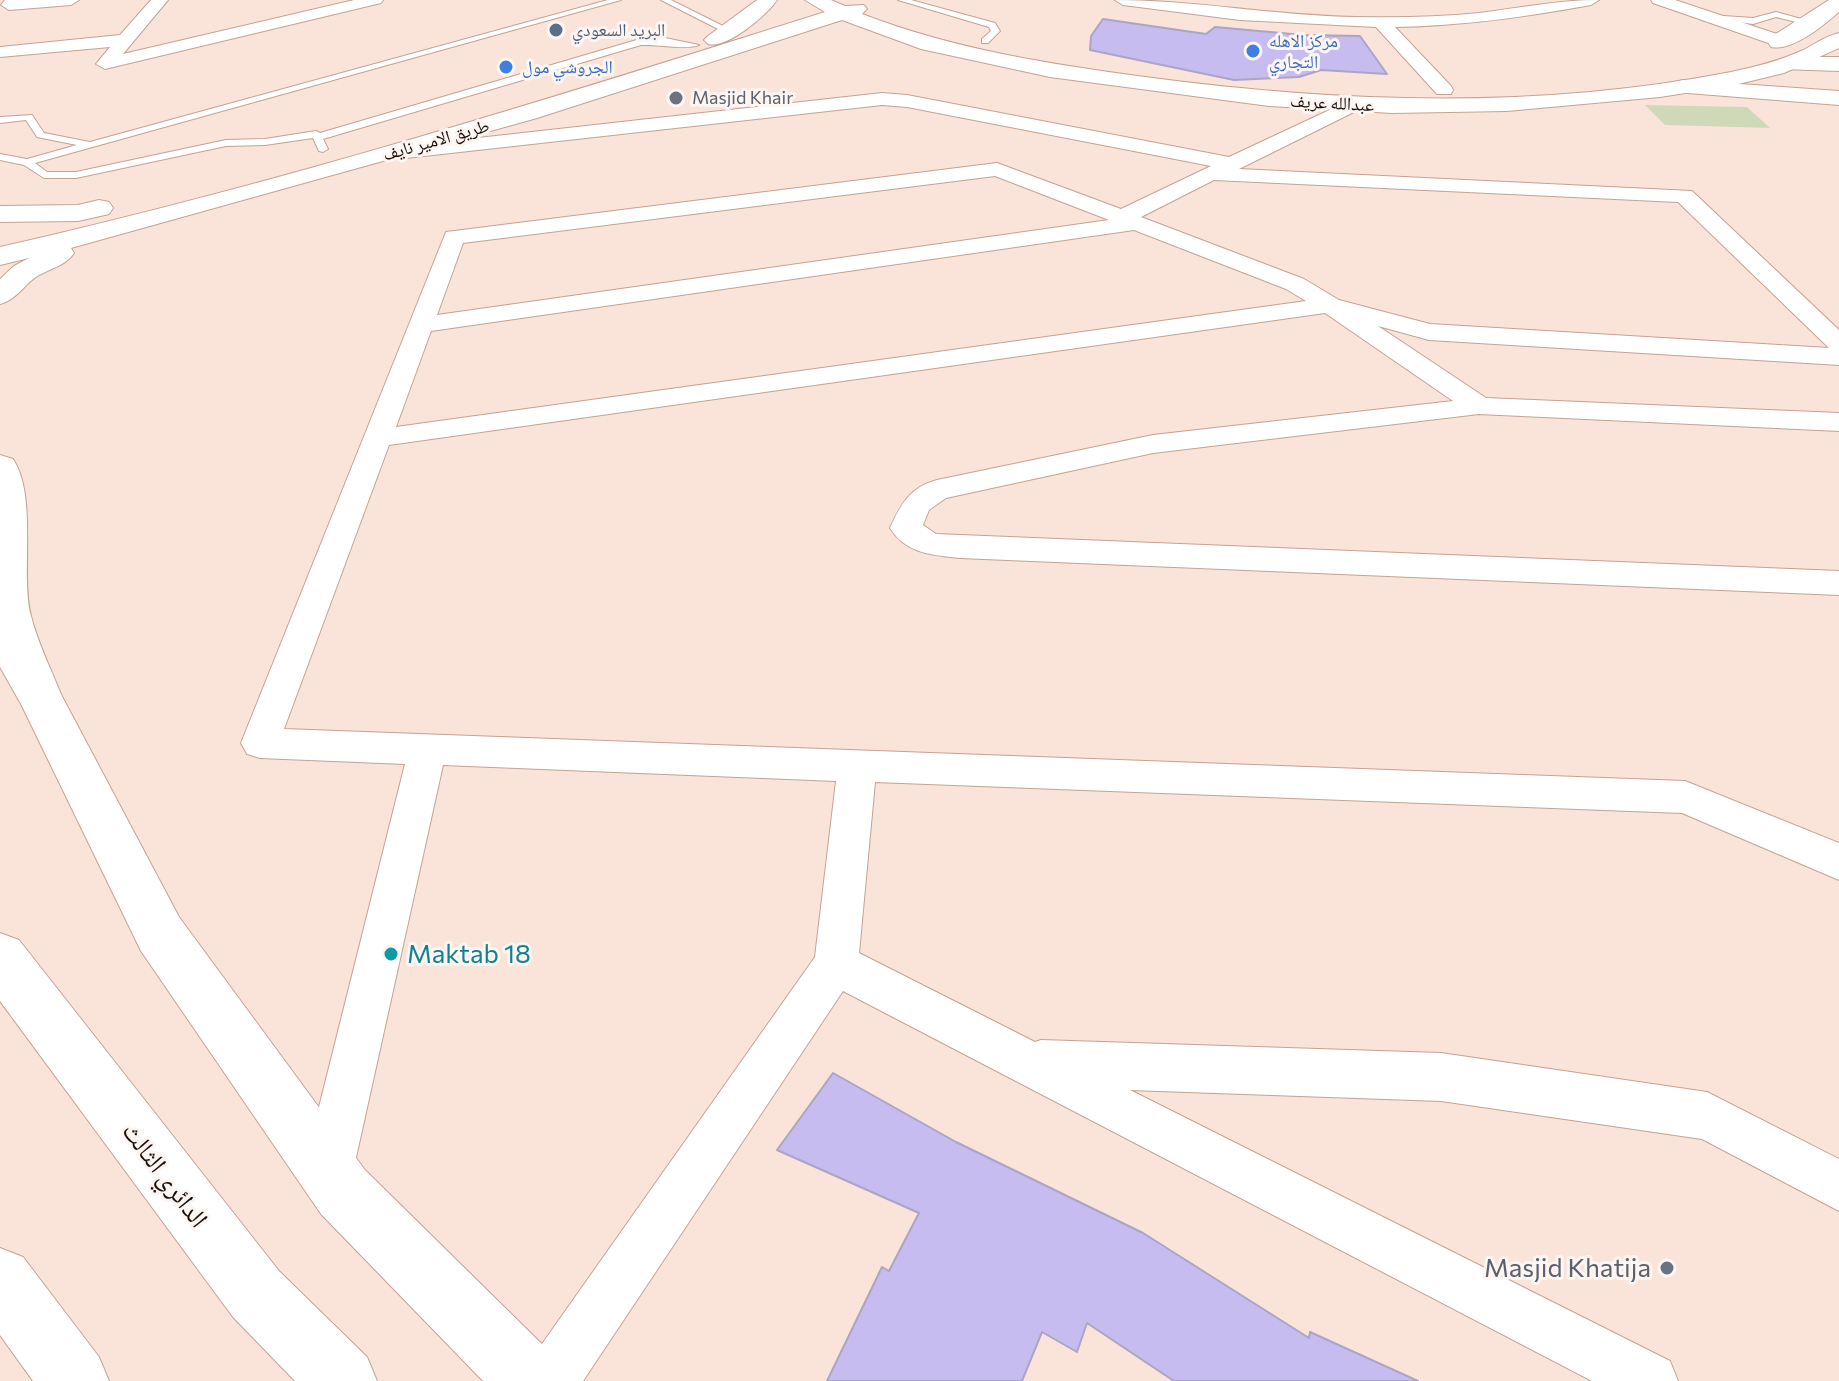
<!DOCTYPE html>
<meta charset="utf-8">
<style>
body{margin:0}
canvas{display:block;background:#fae4da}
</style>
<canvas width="1839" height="1381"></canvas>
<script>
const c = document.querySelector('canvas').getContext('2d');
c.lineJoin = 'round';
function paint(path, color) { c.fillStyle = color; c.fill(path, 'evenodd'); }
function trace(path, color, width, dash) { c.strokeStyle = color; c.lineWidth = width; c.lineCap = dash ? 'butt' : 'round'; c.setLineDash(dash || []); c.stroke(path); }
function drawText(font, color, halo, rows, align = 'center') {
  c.font = font + ' Commissioner,"Noto Naskh Arabic",sans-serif'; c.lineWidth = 6; c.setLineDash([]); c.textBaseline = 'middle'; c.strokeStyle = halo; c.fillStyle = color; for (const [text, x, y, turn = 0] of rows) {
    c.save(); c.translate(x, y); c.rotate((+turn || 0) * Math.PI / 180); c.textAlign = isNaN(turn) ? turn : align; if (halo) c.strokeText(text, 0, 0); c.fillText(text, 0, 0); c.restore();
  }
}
const green = new Path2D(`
 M1645 105 1747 107 1770 128 1665 125Z`);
const building = new Path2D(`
 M1103 19 1206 34 1215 27 1303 35 1360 36 1387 74 1321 70 1299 77 1234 80 1090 50 1091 36Z
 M833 1073 956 1142 1143 1233 1309 1338 1310 1332 1418 1381H1174L1087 1323 1077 1352 1042 1332 1022 1381H827L882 1267 889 1271 919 1213 777 1150Z`);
const service = new Path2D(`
 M608 0H621L35 163 47 172H76L226 140 265 139 316 131 320 133 640 39 665 38 699 45C688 50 656 44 641 45L323 139 328 149 323 152 319 151 313 138 265 145 226 146 76 178H44L24 165 0 160V154L27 159 77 145 37 137 26 120 0 123V117L32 115 44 133 90 142Z
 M661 0H671L733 31 726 33Z
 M898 0H911L995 23 1000 31 988 43H982V39L991 31 989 27Z
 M1776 12 1816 23 1812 26 1776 17 1753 24 1705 17 1709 15 1753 18Z`);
const minor = new Path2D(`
 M5 0H79L71 5 9 10 1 5Z
 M151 0H168L123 54 354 0H383L381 3 105 69 96 64 110 47 0 57V47L120 35Z
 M1115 0C1196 0 1276 16 1357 17 1397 18 1438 17 1479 13 1519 8 1558 0 1599 0L1591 5C1526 17 1461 26 1395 27L1451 86 1453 90 1451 94H1437L1376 27 1240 20 1123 5Z
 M1651 0H1675L1786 37 1789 41 1786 45H1774L1653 3Z
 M882 93 907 95 1229 157 1353 99 1363 105 1360 109 1239 169 1692 191 1839 330V365L1429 340 1378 326 1486 398 1839 413V431L1479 414 1153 453 946 498 929 510 923 525 936 534 1839 571V595L960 558C933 555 906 554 890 528 901 504 910 487 937 480L1153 435 1453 401 1325 313 389 445 284 729 1685 781 1839 843V880L1682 813 875 782 859 953 1035 1042 1041 1040 1441 1053 1707 1092 1839 1159V1211L1702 1139 1441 1101 1130 1090 1670 1361 1678 1381H1592L843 991 583 1381H522L530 1361 815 957 836 781 443 765 353 1171 346 1189 328 1196 310 1189 303 1171 405 764 260 758 247 754 241 743 446 232 997 163 1121 209 1211 166 907 107 882 105 388 160 378 154 388 148ZM995 176 1109 220 437 315 463 243ZM1214 180 1678 202 1829 348 1430 324 1339 300 1304 279 1141 217ZM1134 230 1286 289 1306 301 396 427 431 331Z`);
const tertiary = new Path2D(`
 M1790 57H1839V71L1782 69 1779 64Z
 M1683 80 1839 91V105L1675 92 1672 87 1675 82Z`);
const secondary = new Path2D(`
 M0 615 15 620 56 685 179 917 365 1170 555 1357 565 1381H483L321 1214 141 951 21 704 0 667Z`);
const primary = new Path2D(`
 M757 0H777C766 16 727 49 708 44L704 40 708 36Z
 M805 0H831L845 6 864 5 867 9 862 14C953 49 1048 64 1145 77 1340 103 1537 110 1731 72 1755 67 1779 61 1801 51 1814 45 1825 36 1839 33V48L1784 73 1730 86 1660 97 1507 111 1392 113 1269 106 1050 77 921 49 842 20 537 118 71 248 74 253C66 266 48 269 36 277 23 286 16 300 0 304V279L14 266 29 258 0 265V247C279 184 553 98 825 12Z
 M1829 0H1839V12C1824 25 1792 52 1771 47L1768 42 1771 37Z
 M99 200 109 202 113 208 109 214 78 221 0 222V206L78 205Z
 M0 455 13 459C38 497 20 574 31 616 38 644 52 671 62 697L56 709 40 714 24 709 0 645Z`);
const motorway = new Path2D(`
 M0 933 19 940 279 1271 367 1357 377 1381H295L233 1317 0 1001Z
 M0 1248 23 1257 99 1357 109 1381H33L0 1335Z`);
const markers = [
 [556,30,8,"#5c6f8a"],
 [1253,51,8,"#3f7fe0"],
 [506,67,8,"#3f7fe0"],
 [676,98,8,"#6b7280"],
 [391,954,8,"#0f9aa8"],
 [1667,1268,8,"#6b7280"]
];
const farServicenames = [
 ["البريد السعودي",572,30]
];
const farShopnames = [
 ["مركز الاهله",1269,41],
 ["التجاري",1269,62],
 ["الجروشي مول",522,67]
];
const farWorshipnames = [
 ["Masjid Khair",692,98]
];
const farStreetnames = [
 ["عبدالله عريف",1332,103,3],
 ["طريق الامير نايف",436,140,-16]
];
const nearCulturenames = [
 ["Maktab 18",407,954]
];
const nearStreetnames = [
 ["الدائري الثالث",165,1175,53]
];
const nearWorshipnames = [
 ["Masjid Khatija",1651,1268]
];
paint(green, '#d0d9b7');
paint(building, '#c7bcf0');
trace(building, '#aba5c5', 2);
trace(service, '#c5a293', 2);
trace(minor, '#c5a293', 2);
trace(tertiary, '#c5a293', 2);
trace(secondary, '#c5a293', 2);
trace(primary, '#c5a293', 2);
trace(motorway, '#c5a293', 2);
paint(service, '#fff');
paint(minor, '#fff');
paint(tertiary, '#fff');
paint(secondary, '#fff');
paint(primary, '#fff');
paint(motorway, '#fff');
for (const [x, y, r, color] of markers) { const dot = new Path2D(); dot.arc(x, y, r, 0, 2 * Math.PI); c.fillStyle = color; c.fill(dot); trace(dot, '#fcf5f1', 3); }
drawText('18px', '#4e5e75', '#fcf5f1', farServicenames, 'left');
drawText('18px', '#366cbe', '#fcf5f1', farShopnames, 'left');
drawText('18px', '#5b616d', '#fcf5f1', farWorshipnames, 'left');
drawText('18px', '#1b0f0a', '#fcf5f1', farStreetnames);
drawText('26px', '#0d838f', '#fcf5f1', nearCulturenames, 'left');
drawText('26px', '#1b0f0a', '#fcf5f1', nearStreetnames);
drawText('26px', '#5b616d', '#fcf5f1', nearWorshipnames, 'right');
</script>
